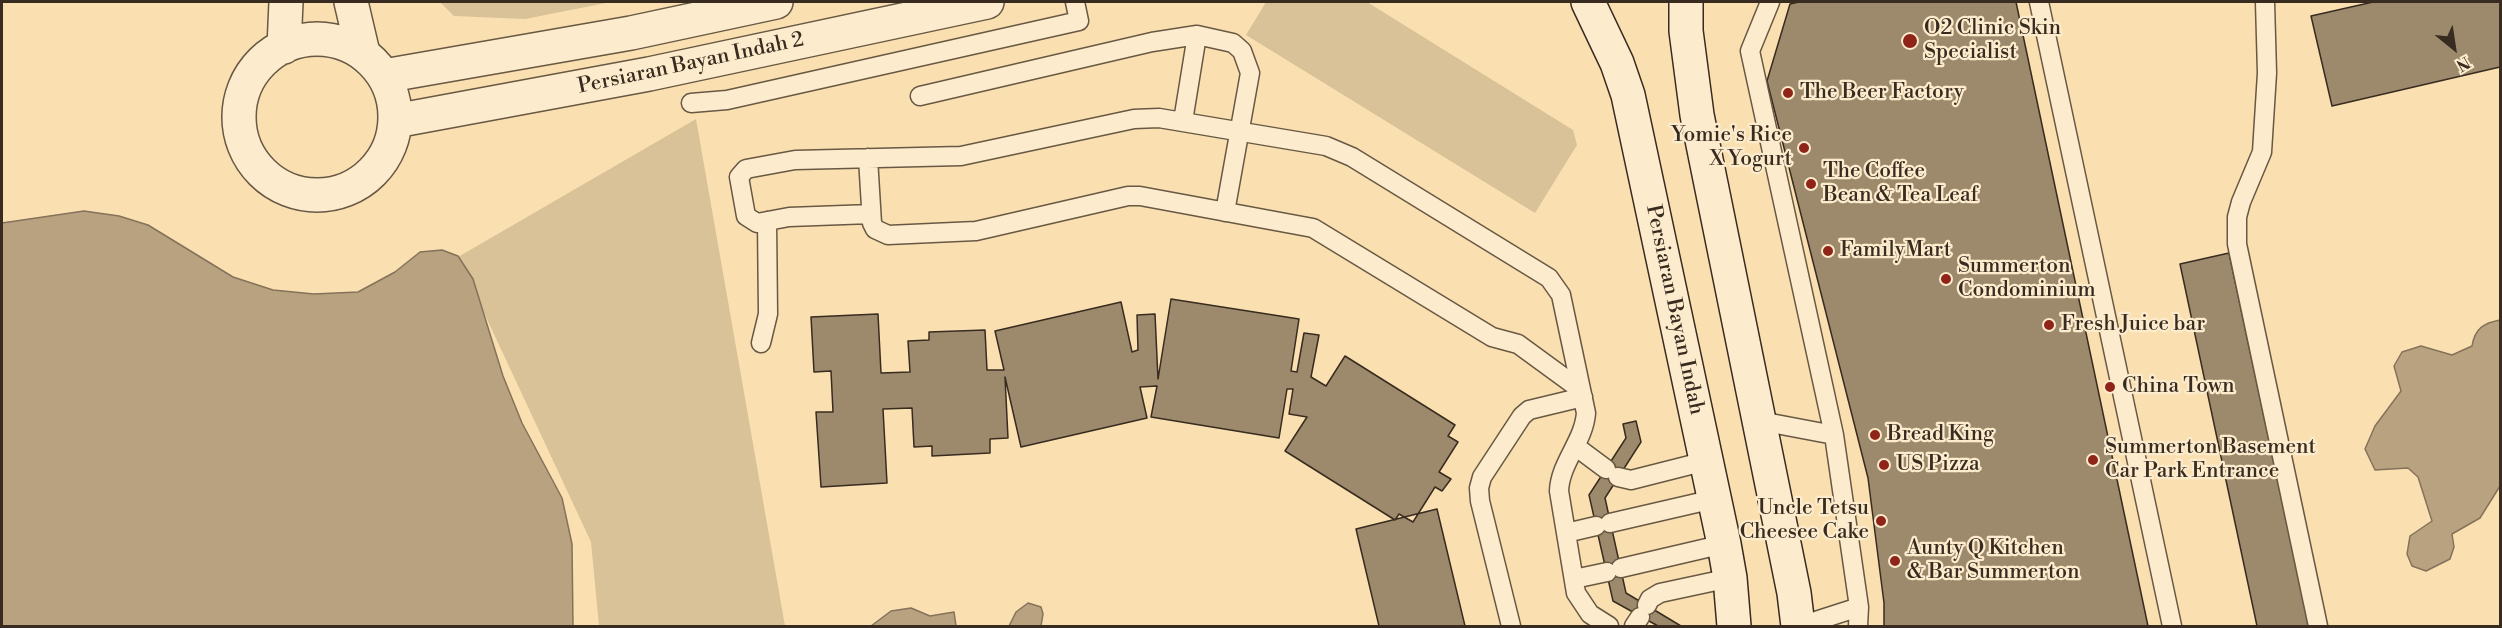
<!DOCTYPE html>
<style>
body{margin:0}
#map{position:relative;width:2502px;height:628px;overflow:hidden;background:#fae0b1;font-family:"Libre Bodoni",serif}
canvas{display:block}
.frame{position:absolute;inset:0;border:3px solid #382b20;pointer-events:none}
.north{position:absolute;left:2424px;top:18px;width:60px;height:60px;-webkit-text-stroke:4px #fcebcc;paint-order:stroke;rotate:150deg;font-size:16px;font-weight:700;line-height:24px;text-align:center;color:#382b20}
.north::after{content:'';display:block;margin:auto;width:21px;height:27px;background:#382b20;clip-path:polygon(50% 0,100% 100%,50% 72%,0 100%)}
</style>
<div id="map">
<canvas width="2502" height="628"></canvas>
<div class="frame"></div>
<div class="north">N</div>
</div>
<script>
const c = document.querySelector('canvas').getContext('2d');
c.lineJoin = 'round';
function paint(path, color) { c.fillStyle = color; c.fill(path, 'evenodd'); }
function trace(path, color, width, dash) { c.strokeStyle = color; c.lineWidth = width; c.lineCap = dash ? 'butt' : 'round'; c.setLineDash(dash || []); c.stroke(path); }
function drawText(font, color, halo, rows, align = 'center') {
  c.font = font + ' "Libre Bodoni",serif'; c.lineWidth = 4.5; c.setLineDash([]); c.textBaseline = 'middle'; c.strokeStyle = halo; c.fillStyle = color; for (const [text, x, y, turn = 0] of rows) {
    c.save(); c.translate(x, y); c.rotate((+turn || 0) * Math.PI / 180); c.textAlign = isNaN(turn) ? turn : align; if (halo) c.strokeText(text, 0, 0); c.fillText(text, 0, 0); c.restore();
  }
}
const green = new Path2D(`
 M440 2H611L525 19 454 16Z
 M1266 2H1367L1573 130 1577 145 1535 213 1246 35Z
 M696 119 785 626H599L591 542 458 257Z`);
const water = new Path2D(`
 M84 211 119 216 148 225 233 277 273 290 314 294 358 292 395 272 420 252 442 250 458 256 473 279 503 376 522 423 562 498 572 544 573 626H2V223Z
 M2500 320V486L2480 518 2452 534 2454 547 2450 559 2426 571 2412 566 2407 554 2410 536 2432 521 2418 477 2408 468 2375 470 2365 449 2375 426 2401 391 2394 366 2402 352 2421 346 2452 355 2472 346C2475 328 2484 323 2500 320Z
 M1028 603 1041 607 1043 614 1041 626H1009L1016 612Z
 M911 608 930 616 954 612 956 626H871L891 611Z`);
const building = new Path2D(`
 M1799 2H2016L2148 626H1884V603L1868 478 1767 81 1790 4Z
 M2373 2H2500V67L2332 106 2311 16Z
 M2229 253 2309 626H2257L2180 264Z
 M1171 299 1299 319 1291 371 1297 372 1304 333 1319 335 1311 377 1326 386 1345 356 1455 425 1448 436 1458 442 1439 472 1451 479 1442 491 1435 487 1413 522 1399 514 1395 520 1285 451 1307 417 1289 414 1293 389H1287L1279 438 1151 417 1157 386 1140 387 1147 418 1021 447 1005 377 1008 438 990 439V453L932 456V446L914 447 912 408 883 409 887 483 821 487 816 412H833L831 371 814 372 811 317 878 314 881 373 910 372 908 341 929 340V332L985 330 987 370H1004L995 331 1121 302 1132 352 1138 350 1137 315 1155 314 1158 379Z
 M1636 421 1641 442 1605 498 1626 593 1681 626H1658L1613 601 1589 495 1626 438 1623 424Z
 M1437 509 1465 626H1379L1356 529Z`);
const lane = new Path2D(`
 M1770 2 1750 51 1834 435 1859 607 1858 626
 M2039 2 2172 626
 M2265 2 2267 73 2262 152 2241 202 2237 217V244L2318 626
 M920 96 1152 42 1197 35 1233 43 1242 51 1250 73 1225 212
 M691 103 727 100 1079 21 1075 2
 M1183 121 1197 35
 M868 158 872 223 875 229 888 235 976 231 1128 196H1140L1313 228 1492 337 1518 344 1581 390
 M871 214 789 217 757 223 746 216 739 177 746 169 795 160 961 156 1134 119 1159 118 1326 146 1352 157 1549 278 1561 295 1586 413C1584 441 1560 463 1559 491L1576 593 1590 614 1609 626
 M761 343 768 314 767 221
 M1760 421 1834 435
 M1575 446 1606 469
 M1618 477 1631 480 1706 461
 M1610 523 1714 499
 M1566 533 1596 526
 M1621 568 1724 544
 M1574 579 1607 572
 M1647 605 1650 599 1660 593 1730 578
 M1511 626 1480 501 1479 488 1482 477 1522 416 1529 410 1583 397
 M1634 626 1640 617
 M1800 626 1859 607`);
const street = new Path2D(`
 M351 2 363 53
 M239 117a78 78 0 1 1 156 0a78 78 0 1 1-156 0Z
 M284 47 286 2
 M384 76 631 33 776 2
 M395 121 649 74 987 2`);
const secondary = new Path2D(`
 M1588 2 1617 63 1628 95 1724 544 1730 578 1734 626
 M1686 2V31L1697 115 1794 593 1798 626`);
const markers = [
 [1910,41,8,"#8f2418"],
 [1788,93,6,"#8f2418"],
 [1804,148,6,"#8f2418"],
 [1811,184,6,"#8f2418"],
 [1828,251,6,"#8f2418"],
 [1946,279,6,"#8f2418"],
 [2049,325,6,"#8f2418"],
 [2110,387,6,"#8f2418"],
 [1875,435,6,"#8f2418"],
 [2093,460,6,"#8f2418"],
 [1884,465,6,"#8f2418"],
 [1881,521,6,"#8f2418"],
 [1895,561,6,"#8f2418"]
];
const poiNames = [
 ["O2 Clinic Skin",1924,29],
 ["Specialist",1924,53],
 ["The Beer Factory",1800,93],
 ["Yomie's Rice",1792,136,"right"],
 ["X Yogurt",1792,160,"right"],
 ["The Coffee",1823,172],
 ["Bean & Tea Leaf",1823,196],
 ["FamilyMart",1840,251],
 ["Summerton",1958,267],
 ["Condominium",1958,291],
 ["Fresh Juice bar",2061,325],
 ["China Town",2122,387],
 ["Bread King",1887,435],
 ["Summerton Basement",2105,448],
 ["Car Park Entrance",2105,472],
 ["US Pizza",1896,465],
 ["Uncle Tetsu",1869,509,"right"],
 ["Cheesee Cake",1869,533,"right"],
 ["Aunty Q Kitchen",1907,549],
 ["& Bar Summerton",1907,573]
];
const streetNames = [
 ["Persiaran Bayan Indah 2",691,64,-12],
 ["Persiaran Bayan Indah",1674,310,78]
];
paint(green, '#d9c198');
paint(water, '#b8a280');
trace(water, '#85725a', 1.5);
paint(building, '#9d896b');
trace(building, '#382b20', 1.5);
trace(lane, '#685844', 21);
trace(street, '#685844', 36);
trace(secondary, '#382b20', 36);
trace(lane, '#fcebcc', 18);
trace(street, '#fcebcc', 33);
trace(secondary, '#fcebcc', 33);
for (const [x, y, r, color] of markers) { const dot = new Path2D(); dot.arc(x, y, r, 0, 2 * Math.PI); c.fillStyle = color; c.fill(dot); trace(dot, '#fcebcc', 2); }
drawText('21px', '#382b20', '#fcebcc', poiNames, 'left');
drawText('21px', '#382b20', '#fcebcc', streetNames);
</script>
